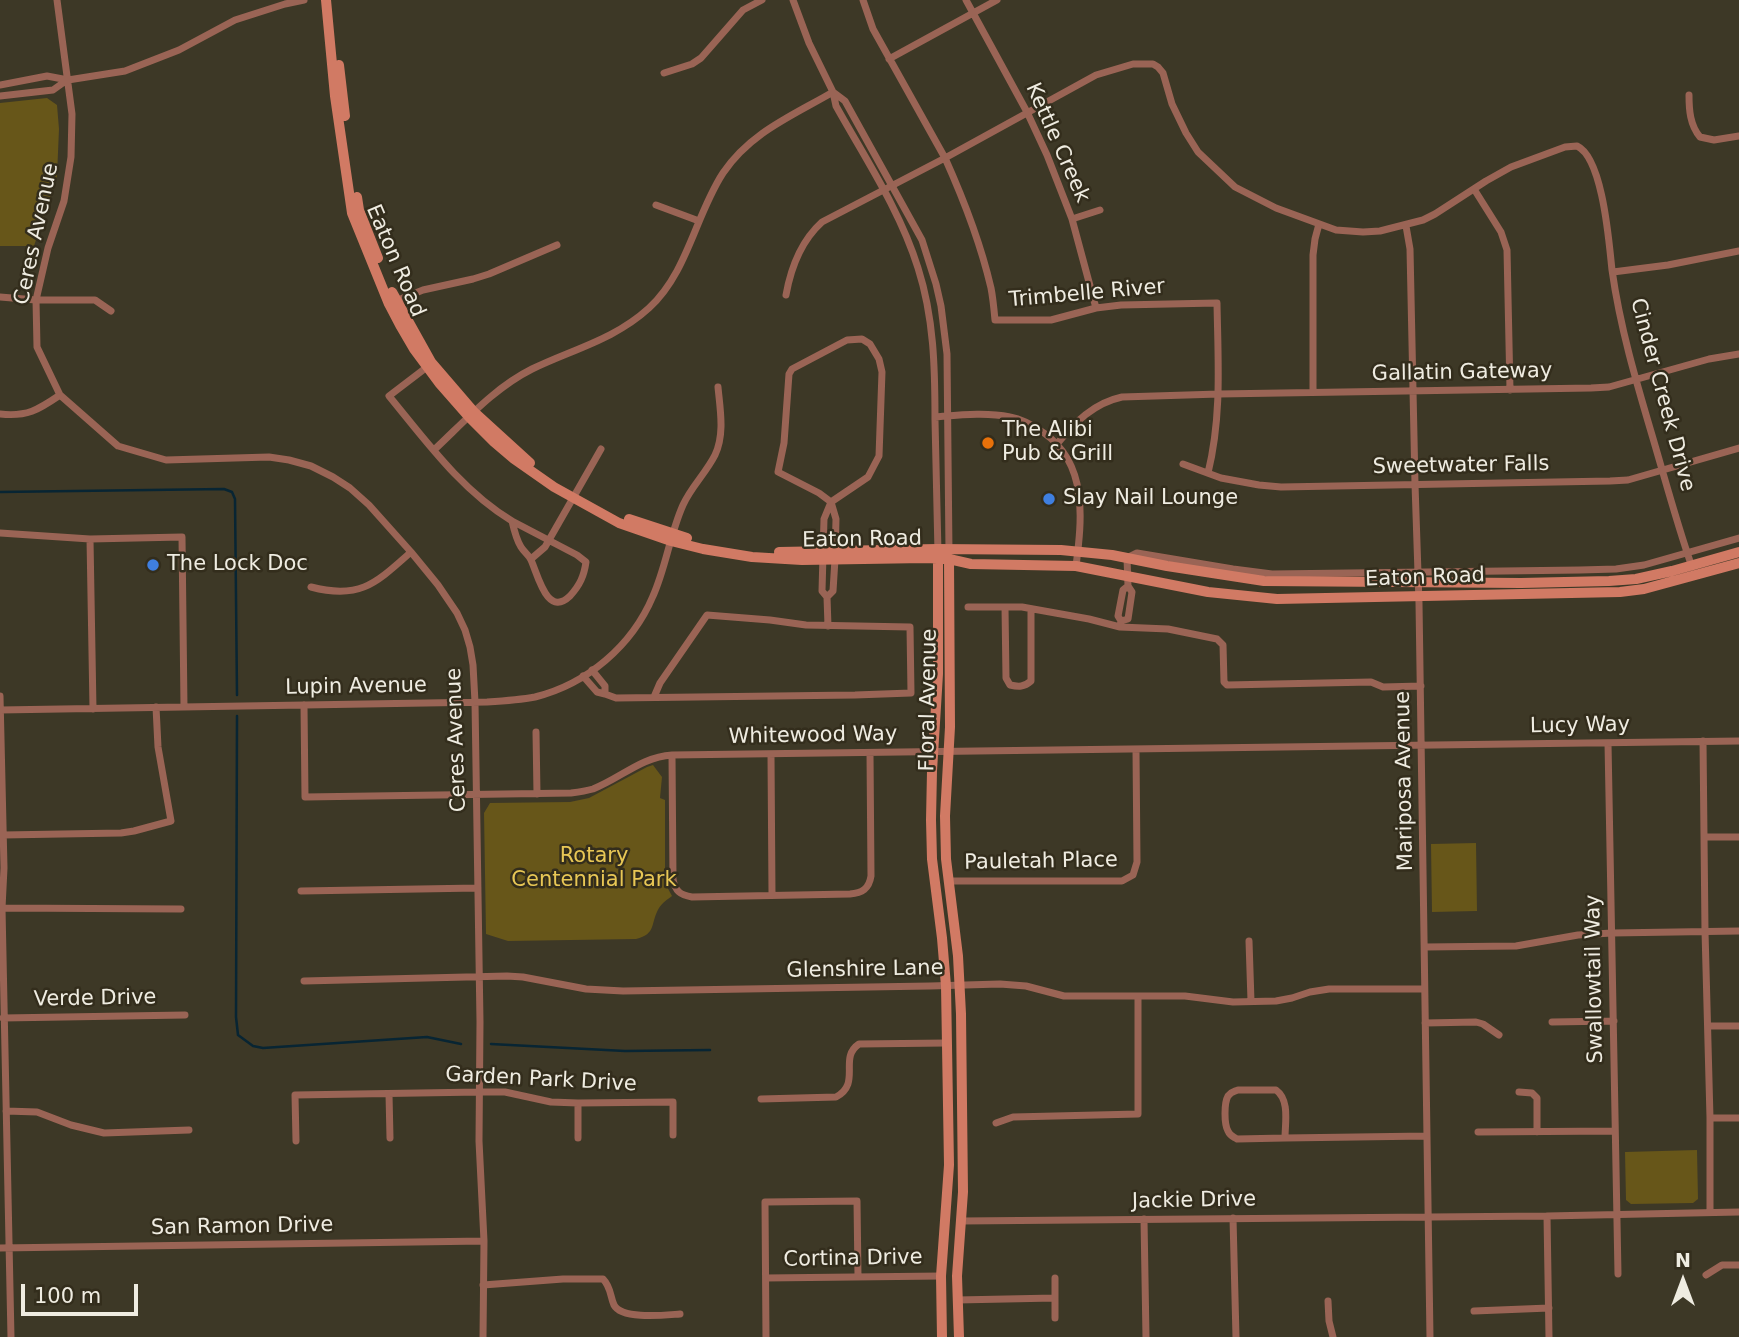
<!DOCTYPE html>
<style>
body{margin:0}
#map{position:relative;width:1739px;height:1337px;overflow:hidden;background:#3d3826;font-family:"DejaVu Sans",sans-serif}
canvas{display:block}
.north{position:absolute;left:1648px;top:1246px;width:70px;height:70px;-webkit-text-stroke:5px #332d1c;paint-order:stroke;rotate:0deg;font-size:19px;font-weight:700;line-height:28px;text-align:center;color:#efece1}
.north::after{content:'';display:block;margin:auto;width:24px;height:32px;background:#efece1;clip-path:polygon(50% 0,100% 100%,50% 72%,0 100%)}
.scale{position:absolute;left:21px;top:1284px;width:117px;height:32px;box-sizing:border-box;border:4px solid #efece1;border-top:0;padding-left:9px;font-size:21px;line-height:24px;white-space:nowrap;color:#efece1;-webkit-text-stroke:5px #332d1c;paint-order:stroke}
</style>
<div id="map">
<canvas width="1739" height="1337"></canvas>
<div class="north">N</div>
<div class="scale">100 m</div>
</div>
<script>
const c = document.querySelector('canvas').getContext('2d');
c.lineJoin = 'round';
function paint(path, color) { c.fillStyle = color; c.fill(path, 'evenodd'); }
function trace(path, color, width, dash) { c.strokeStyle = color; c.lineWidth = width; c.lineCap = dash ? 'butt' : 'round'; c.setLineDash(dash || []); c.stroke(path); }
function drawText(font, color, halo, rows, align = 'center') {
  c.font = font + ' "DejaVu Sans",sans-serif'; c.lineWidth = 5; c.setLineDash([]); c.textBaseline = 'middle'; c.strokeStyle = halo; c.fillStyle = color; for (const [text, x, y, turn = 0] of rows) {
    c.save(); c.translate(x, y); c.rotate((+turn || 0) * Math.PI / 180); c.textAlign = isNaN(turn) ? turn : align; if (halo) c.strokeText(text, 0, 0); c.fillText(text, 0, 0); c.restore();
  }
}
const green = new Path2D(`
 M47 98 57 105 59 129 57 176 34 246H0V103Z
 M653 765 662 777 660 798 665 800V883L672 896C668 899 662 903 659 908 650 923 657 934 636 939L508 941 486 934 484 813 490 803 570 802 589 798 647 767Z
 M1476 843 1477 911 1432 912 1431 844Z
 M1697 1150 1698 1199 1693 1203 1631 1204 1626 1200 1625 1152Z`);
const stream = new Path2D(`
 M0 492 224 489 232 492 235 499 237 695
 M237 716 236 1017 238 1035 253 1046 263 1048 427 1037 461 1044
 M491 1044 625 1051 710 1050`);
const street = new Path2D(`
 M57 0 72 114 71 157 64 201 48 248 36 300 37 347 60 395 118 446 166 460 269 457 289 460 311 466 333 477 350 488 369 505 411 552 438 585 457 613 465 630 470 647 473 665 475 702 480 1022 479 1141 484 1241 483 1337
 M793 0 809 43 833 92 836 106C865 158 900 210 918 268 934 318 935 368 935 420 936 465 937 509 938 553
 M863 0 873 29 945 158C963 198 981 245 991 288 993 298 994 309 995 320H1051L1096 308 1121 305 1217 303C1218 361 1222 416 1208 473
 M966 0 1027 112 1047 155 1072 219 1096 308
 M889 59 997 0
 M664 73 692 64 701 58 743 10 762 0
 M0 85 47 76 68 80 125 71 179 50 235 20 285 4 304 0
 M833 92 845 101 922 240 936 284 941 306 947 354 949 552
 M1689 95C1689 110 1690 125 1700 137L1714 140 1739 136
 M0 96 53 90 67 80
 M1474 189 1501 232 1507 250 1510 390
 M656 205 699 221
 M1072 219 1100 210
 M1406 226 1410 249 1415 484 1419 603 1430 1337
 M1613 272 1668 265 1739 251
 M786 295C791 267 801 241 822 222L945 158 1096 75 1133 64H1153L1158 67 1163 73 1172 104 1186 133 1198 152 1235 187 1276 208 1336 230 1363 232 1380 231 1423 220 1435 214 1486 181 1511 167 1565 147 1577 146C1603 158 1609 243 1612 270 1620 327 1636 381 1652 435 1665 479 1677 524 1692 567
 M0 297 36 300H95L111 311
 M393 302 423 290 473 279 489 274 557 245
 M862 339 870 344 879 359 882 372 879 456 868 477 831 502 819 493 778 472 784 443 789 374 792 369 847 340Z
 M427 367 389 396C426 441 462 491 512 521
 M1313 392V255L1315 239 1319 224
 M0 414C27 417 38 410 60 395
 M935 417C960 415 986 412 1010 417 1022 419 1034 426 1044 433 1088 464 1082 519 1076 566
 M1057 444C1075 422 1094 403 1122 397L1219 394 1591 388 1609 387 1709 359 1739 354
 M434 450C465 421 494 388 532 369 573 349 614 340 649 308 688 272 695 216 723 173 751 132 792 116 833 92
 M1183 464 1221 478 1259 485 1281 487 1610 481 1628 480 1739 448
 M831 502 836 519 835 559 833 591 827 597 822 591 824 519Z
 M512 521 577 555 586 562C584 576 580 585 570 596 547 618 538 575 531 560 529 555 524 552 521 547 516 539 514 530 512 521Z
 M0 533 90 539 182 537 184 707
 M90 539 93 709
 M531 559 545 547 601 449
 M1128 586 1123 590 1118 616 1121 621 1120 627 1168 629 1217 639 1223 645 1224 682 1227 685 1371 682 1383 687 1421 686
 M311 587C360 600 376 583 411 552
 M827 597 828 626
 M968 607H1022L1089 619 1120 627
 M1005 607 1006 678 1010 685C1019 687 1024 687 1031 681V609
 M1121 621 1128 619 1132 592 1128 586 1127 558 1137 553 1233 569 1272 574 1580 570 1616 569 1644 565 1739 538
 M583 676 597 692 605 694V686L592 670
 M605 694 616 698 855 695 911 693 910 627 806 625 770 620 707 615 660 683 654 697
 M0 696 4 868 2 908 11 1337
 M304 705 305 797 571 793C579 792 586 791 593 789 621 778 641 757 672 755L1739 741
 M0 710 487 702C503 701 519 700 535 697 587 684 632 646 653 596 666 567 670 534 683 505 691 487 706 473 715 455 725 434 720 409 718 387
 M536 732 537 794
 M1703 741 1705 931 1710 1118V1212
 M1608 743 1618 1274
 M672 755 673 879C675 891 680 895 692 897L850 894C862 893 869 889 871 876L870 753
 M771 755 772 895
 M3 835 121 833 134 831 171 821 158 747 156 707
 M1704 837H1739
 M949 881H1122L1133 875 1137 862 1136 750
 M301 891 478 888
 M1 908 181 909
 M1249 941 1251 1001
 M1425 947 1516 946 1578 935 1612 933 1739 931
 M304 981 507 976 523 977 586 989 623 991 930 986 1000 984 1026 986 1064 996H1185L1233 1002 1276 1001 1292 998 1310 992 1329 989H1424
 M3 1018 185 1015
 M1552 1022 1614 1021
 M1425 1023 1476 1022 1483 1024 1499 1035
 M1708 1026H1739
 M1519 1092 1532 1093 1537 1098V1132
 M389 1094 390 1138
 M761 1099 836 1097C862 1083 838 1058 859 1044L946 1043
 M578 1103V1138
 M6 1111 37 1112 71 1125 104 1133 189 1130
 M1710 1118H1739
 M996 1123 1013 1117 1138 1114V996
 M1478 1132 1615 1131
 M1285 1138 1237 1139C1232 1136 1230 1136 1228 1131 1224 1124 1224 1103 1228 1096 1232 1091 1233 1092 1238 1090H1276C1290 1100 1285 1123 1285 1138L1427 1136
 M296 1141 295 1095 480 1092H505L551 1102 578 1103 673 1102V1135
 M1547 1216 1549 1337
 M1233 1218 1236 1337
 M1144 1219 1146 1337
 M961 1221 1547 1216 1739 1212
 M0 1248 484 1241
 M1706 1275 1722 1265H1739
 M766 1278 941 1276
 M1055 1278V1318
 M483 1285 563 1279H603C611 1287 610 1296 614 1305 622 1320 665 1315 680 1314
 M957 1300 1055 1298
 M1328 1301 1329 1321 1333 1337
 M1474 1311 1549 1308
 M766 1337 765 1202 857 1201 858 1276`);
const secondary = new Path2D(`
 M326 0 335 96 352 213 389 304 400 325 414 349 440 384 469 417 494 442 514 459 554 487 619 523 671 541 703 549 752 557 802 560 925 558 949 559 971 564 1076 566 1208 592 1277 599 1620 592 1644 589 1739 563
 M339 65 345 116
 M357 197 359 210 378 258
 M392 292 431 362 474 412 530 463
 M629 519 687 538
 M779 552 937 549 1061 550 1112 555 1167 566 1264 581 1521 583 1609 581 1636 579 1672 571 1739 552
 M938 558V674L932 771 931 820 932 859 942 938 946 986 949 1165 941 1276 942 1337
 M949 559 950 727 945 816 946 859 958 956 961 1014 963 1192 957 1276 959 1337`);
const markers = [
 [988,443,7,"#e8710a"],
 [1049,499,7,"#3f7fe0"],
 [153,565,7,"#3f7fe0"]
];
const streetNames = [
 ["Kettle Creek",1057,143,66],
 ["Ceres Avenue",37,234,-78],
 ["Eaton Road",395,261,67],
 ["Trimbelle River",1087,294,-5],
 ["Gallatin Gateway",1462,373,-1],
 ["Cinder Creek Drive",1662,395,75],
 ["Sweetwater Falls",1461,466,-1],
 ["Eaton Road",862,540,-1],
 ["Eaton Road",1425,578,-2],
 ["Lupin Avenue",356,687,-1],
 ["Floral Avenue",929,700,-89],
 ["Lucy Way",1580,726,-1],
 ["Whitewood Way",813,736,-1],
 ["Ceres Avenue",457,740,-92],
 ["Mariposa Avenue",1405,781,-91],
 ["Pauletah Place",1041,862,-1],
 ["Glenshire Lane",865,970,-1],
 ["Swallowtail Way",1595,979,-91],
 ["Verde Drive",95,999,-1],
 ["Garden Park Drive",541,1080,3],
 ["Jackie Drive",1194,1201,-1],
 ["San Ramon Drive",242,1227,-1],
 ["Cortina Drive",853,1259,-1]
];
const poiNames = [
 ["The Alibi",1002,431],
 ["Pub & Grill",1002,455],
 ["Slay Nail Lounge",1063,499],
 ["The Lock Doc",167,565]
];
const parkNames = [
 ["Rotary",594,857],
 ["Centennial Park",594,881]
];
paint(green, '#675619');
trace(stream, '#082533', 2.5);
trace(street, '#9a6455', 7);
trace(secondary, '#d17a64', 10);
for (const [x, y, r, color] of markers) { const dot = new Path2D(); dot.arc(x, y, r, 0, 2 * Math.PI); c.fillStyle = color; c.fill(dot); trace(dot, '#332d1c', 2.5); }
drawText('21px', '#efece1', '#332d1c', streetNames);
drawText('21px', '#efece1', '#332d1c', poiNames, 'left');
drawText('21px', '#e8c755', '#332d1c', parkNames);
</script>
